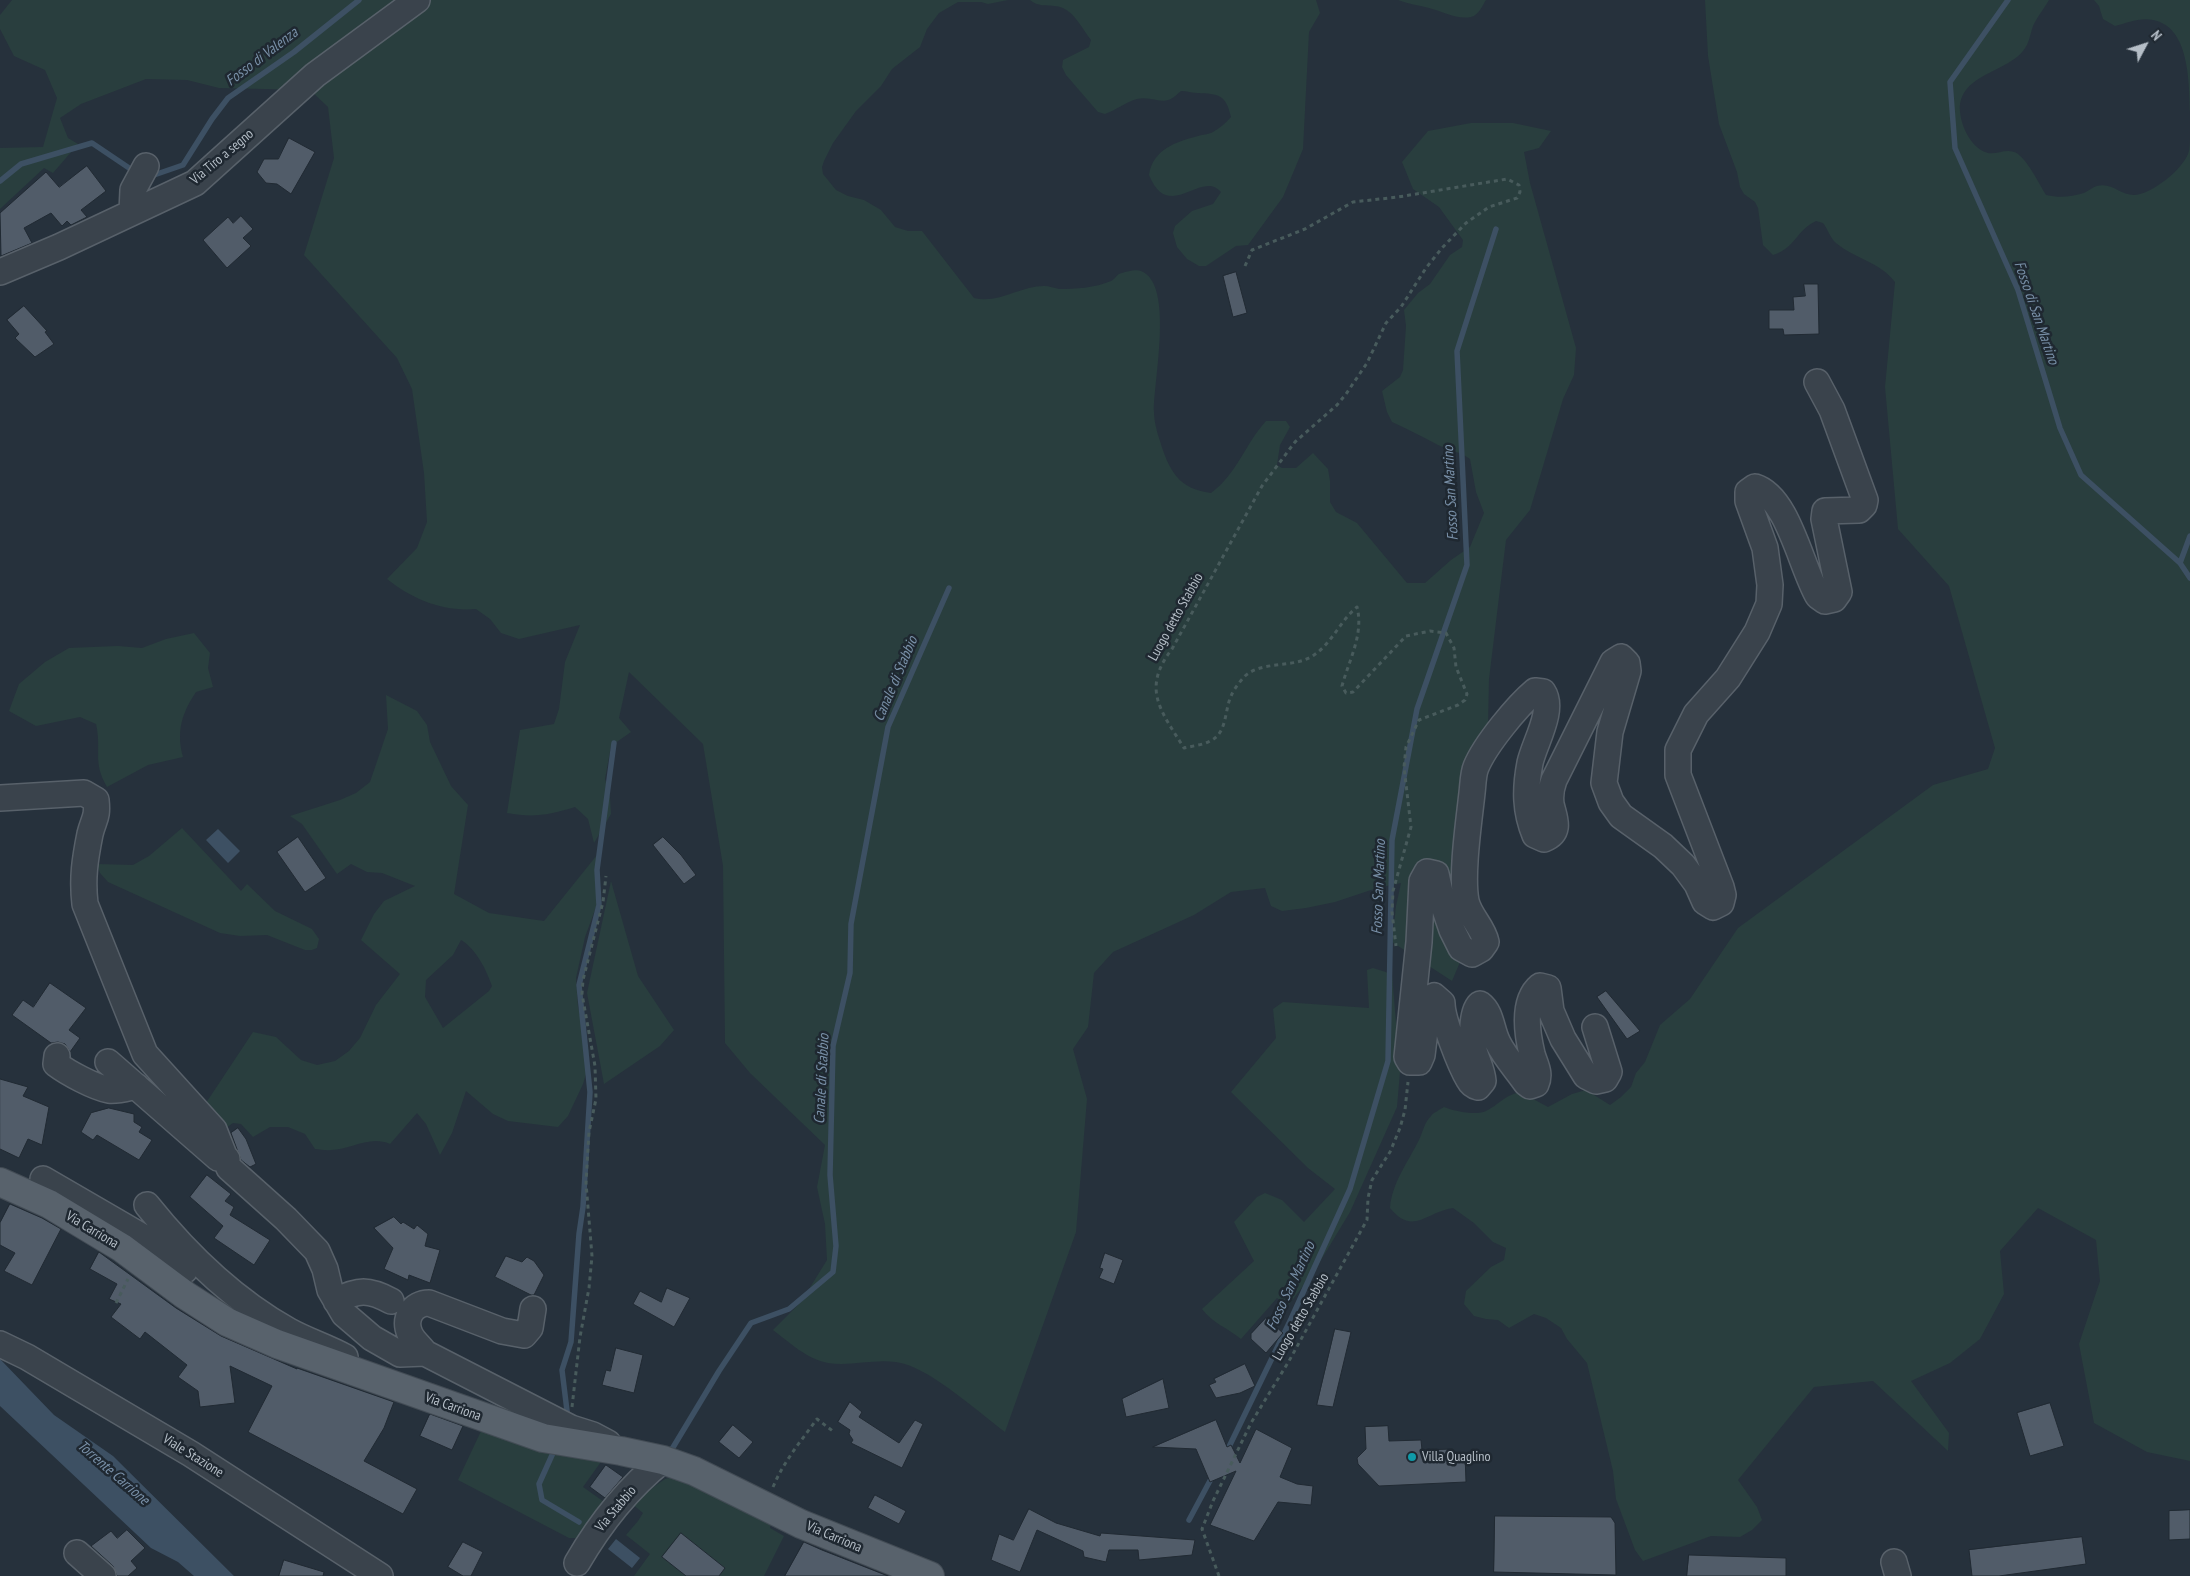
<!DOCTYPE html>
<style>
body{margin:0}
#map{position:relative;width:2190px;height:1576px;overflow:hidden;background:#26313c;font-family:"PT Sans Narrow",sans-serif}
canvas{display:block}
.north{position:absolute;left:2120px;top:20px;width:50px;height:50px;-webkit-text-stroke:4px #1f2831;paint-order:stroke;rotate:50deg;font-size:14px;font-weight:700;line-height:20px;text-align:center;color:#b5bec7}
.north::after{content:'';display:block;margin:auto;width:18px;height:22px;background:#b5bec7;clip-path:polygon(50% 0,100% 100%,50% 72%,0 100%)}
</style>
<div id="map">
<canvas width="2190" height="1576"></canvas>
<div class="north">N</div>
</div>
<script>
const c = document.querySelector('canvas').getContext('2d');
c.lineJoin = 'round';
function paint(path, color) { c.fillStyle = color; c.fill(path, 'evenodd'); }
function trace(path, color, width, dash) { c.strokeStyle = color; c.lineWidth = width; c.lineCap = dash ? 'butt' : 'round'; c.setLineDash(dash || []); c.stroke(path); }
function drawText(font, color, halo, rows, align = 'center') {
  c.font = font + ' "PT Sans Narrow",sans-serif'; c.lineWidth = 5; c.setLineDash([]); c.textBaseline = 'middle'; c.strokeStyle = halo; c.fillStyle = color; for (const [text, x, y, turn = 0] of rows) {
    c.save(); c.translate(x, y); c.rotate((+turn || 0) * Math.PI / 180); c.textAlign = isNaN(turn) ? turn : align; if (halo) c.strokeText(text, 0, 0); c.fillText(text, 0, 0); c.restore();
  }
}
const green = new Path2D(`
 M12 0H1008L988 4 981 2H958L939 13 927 29 920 47 892 69 881 86 856 111 833 143 824 161 822 167 823 174 836 190 848 196 864 200 881 210 895 227 908 231H922L974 298C999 304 1020 286 1044 286 1049 286 1054 288 1059 289 1075 289 1095 288 1111 281 1114 280 1116 276 1119 274 1125 272 1136 269 1141 271 1175 284 1153 384 1154 412 1154 421 1157 432 1160 441 1169 471 1179 489 1211 493 1237 474 1245 444 1266 421H1286L1290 427 1280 445 1277 465 1282 468H1296L1313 453 1328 469 1330 481V502L1336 512 1357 523 1407 583H1425L1451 560 1470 547 1484 513 1476 492 1470 459C1460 452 1449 450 1438 445 1423 437 1408 429 1392 422L1387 412 1382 391 1400 377 1403 370 1406 326 1404 310 1418 293 1430 284 1450 255 1462 247 1463 240 1439 207 1413 189 1402 162 1428 131 1471 123H1513L1551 131 1539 148 1524 152 1530 183 1576 348 1574 375 1563 399 1530 510 1506 540 1489 679 1488 726 1459 890 1466 948 1452 981 1392 942 1396 906 1401 883 1377 888 1335 902 1306 908 1282 911 1271 906 1265 888 1231 892 1194 915 1113 952 1094 973 1088 1027 1073 1049 1087 1099 1076 1232 1005 1432C977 1411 940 1377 908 1365 882 1356 854 1367 828 1363 807 1359 790 1343 773 1330L801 1302 827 1260 825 1224 817 1187 825 1145 750 1073 725 1043 723 866 703 744 629 672 619 718 631 732 611 746 605 779 610 797 611 814 594 843 588 819 575 807C549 815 533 818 507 813L520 730 554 724 559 709 565 662 580 625 519 639 501 633 490 619 476 609C443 612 412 599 387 579L417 548 427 522 424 473 412 389 397 358 304 255 334 158 328 107 310 90 219 88 187 80 146 79 81 104 60 118 68 138 78 144 53 173 44 168 0 209V148L43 147 57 98 45 70 14 56 0 29V15Z
 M1030 0H1316L1320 13 1309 32 1303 149 1283 197 1248 245 1236 246 1206 266H1199L1187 259 1177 247 1173 233 1175 226 1192 211 1213 204 1221 192C1201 169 1169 224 1149 175 1153 149 1176 142 1198 136 1203 134 1208 135 1213 132 1220 128 1226 123 1231 117 1226 94 1218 94 1198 93 1192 93 1187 91 1181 91 1177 94 1173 99 1168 100 1161 103 1149 96 1137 99 1126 102 1116 110 1105 114L1098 112 1066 75 1062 67 1063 60 1089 47 1091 40C1083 30 1075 13 1063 8 1051 3 1041 9 1030 0Z
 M1398 0H1486C1482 6 1479 15 1471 17 1457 20 1442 11 1429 8 1418 5 1408 4 1398 0Z
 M1705 0H2049C2044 9 2037 17 2033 26 2030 35 2029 44 2023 51 2005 73 1958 75 1960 111 1961 127 1972 149 1988 153 1997 155 2008 147 2018 154 2030 164 2038 182 2046 195 2059 198 2071 197 2084 193 2088 191 2093 187 2097 186 2112 182 2120 195 2134 195 2151 195 2185 168 2189 151 2190 145 2190 138 2190 132V1461L2147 1452 2094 1423 2079 1344 2100 1281 2096 1240 2038 1208 2000 1251 2004 1294 1980 1339 1950 1363 1911 1381 1949 1433 1948 1451 1873 1381 1814 1387 1738 1480 1757 1507 1762 1520 1752 1530 1740 1537 1711 1536 1643 1561 1635 1550 1616 1499 1613 1471 1587 1363 1567 1339 1561 1328 1546 1318 1534 1314 1509 1328 1498 1320 1486 1319 1474 1316 1464 1304 1466 1291 1491 1267 1504 1260 1506 1248 1493 1242 1474 1223 1453 1208C1426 1212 1413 1236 1390 1208 1392 1183 1408 1162 1419 1140 1423 1132 1424 1123 1431 1116 1434 1112 1440 1110 1444 1107 1454 1111 1476 1116 1486 1111 1500 1104 1503 1096 1520 1092L1548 1107 1572 1094 1586 1090 1610 1105 1621 1097 1631 1087 1636 1073 1645 1062 1660 1025 1690 999 1738 928 1933 785 1988 769 1995 748 1949 586 1898 529 1885 387 1895 282C1880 262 1855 259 1836 243 1830 238 1828 229 1823 223L1816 221C1795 231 1797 247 1773 255L1763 245 1758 208 1755 202 1744 194 1740 187 1737 172 1719 124 1708 56Z
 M2094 0H2190V113C2189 83 2190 27 2153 20 2140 17 2127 23 2115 26L2103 19 2099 6Z
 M194 633 210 653 208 668 213 687 196 692C182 713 176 731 183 757L148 765 107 787C92 761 102 751 96 724L80 717 36 726 9 711 19 684 45 662 69 648 118 646 142 648 166 639Z
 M386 695 417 711 427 725 430 742 451 786 468 805 454 894 489 913 544 921 597 855 599 899 585 937 576 978 578 1007 589 1052 588 1067 583 1084 568 1116 558 1127 508 1121 493 1114 466 1091 452 1133 440 1155 426 1124 417 1113 390 1144C369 1135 351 1150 331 1150 326 1151 320 1149 315 1149L305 1134 288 1127H270L253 1137 241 1124 233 1123 223 1130 202 1109 253 1032 276 1037 301 1060 317 1065 335 1061 349 1051 360 1038 376 1005 400 974 361 940 374 914 384 901 415 886 382 873 367 872 351 864 337 874 302 824 290 816 340 800 356 793 370 782 388 729ZM461 940C476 949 486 969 492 986L489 991 443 1028 425 997 426 980 453 955Z
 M182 828 241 891 247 884 275 911 312 929 319 939 317 948 312 950H305L267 935 240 936 220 933 108 882 100 873 97 864 133 865 149 856Z
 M611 881 638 976 674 1030 660 1046 604 1084 587 993Z
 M1373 968 1392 974 1400 1072 1397 1107 1350 1212 1315 1270 1288 1306 1277 1298 1241 1339C1228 1328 1212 1323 1202 1309L1254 1261 1234 1222 1257 1197 1265 1193 1282 1200 1304 1222 1335 1189 1308 1168 1231 1092 1276 1038 1273 1009 1283 1002 1369 1008 1367 970Z
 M482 1429 603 1459 583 1487 607 1504 576 1538H569L458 1480Z
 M676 1476 772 1520 770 1528 784 1536 764 1576H634L650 1554 626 1535 638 1521 643 1513 631 1503 665 1479Z`);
const water = new Path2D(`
 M218 829 240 851 228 863 206 840Z
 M0 1359 54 1415 113 1456 234 1576H194L178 1562 151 1548 0 1406Z
 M616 1539 640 1558 632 1568 608 1549Z`);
const stream = new Path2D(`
 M2008 0 1950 82 1955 148 2018 290 2060 428 2081 475 2180 563 2190 578
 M149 175H154L183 165 212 119 228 98 294 52 359 0
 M0 181 21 164 92 143 135 172
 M2180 563 2190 536
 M568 1419 562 1370 571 1342 579 1234 583 1207 590 1092 579 985 599 905 597 870 614 743
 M1227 1451 1291 1319 1350 1189 1388 1061 1392 840 1417 709 1467 565 1457 351 1496 229
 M553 1453 539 1484 542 1500 579 1522
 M669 1454 719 1371 751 1323 789 1309 833 1272 836 1246 830 1175 833 1046 850 973 851 924 888 727 949 588
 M1189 1520 1212 1477`);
const building = new Path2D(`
 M289 138 315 152 291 194 277 184 266 183 257 172 264 159H278Z
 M87 166 106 191 81 210 87 217 71 225 67 221 62 226 51 213 24 228 32 243 1 256 0 213 46 172 59 187Z
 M241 216 253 229 243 238 251 246 227 268 203 240 228 217 233 223Z
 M1236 272 1247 313 1233 317 1223 276Z
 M1804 284H1818L1819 334 1784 335 1783 329H1769V310H1794L1793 297 1805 296Z
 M24 306 47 331 45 332 54 344 35 357 15 338 19 334 7 320Z
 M298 837 326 878 305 892 277 852Z
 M663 837 681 855 696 875 684 884 653 845Z
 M50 983 86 1008 69 1030 80 1038 70 1052 65 1044 58 1042 51 1043 12 1015 23 1000 33 1007Z
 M1606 991 1640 1031 1627 1039 1597 997Z
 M0 1079 28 1087 23 1096 49 1107 42 1145 28 1139 19 1158 0 1149Z
 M109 1108 134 1114V1122L142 1127 139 1132 152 1140 139 1160 97 1135 93 1140 81 1132 91 1113Z
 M238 1128 246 1139 256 1164 250 1167 241 1160 231 1133Z
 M207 1175 231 1194 225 1201 234 1207 230 1215 270 1240 254 1265 214 1238 223 1226 190 1197Z
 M10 1204 42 1218 61 1229 32 1285 4 1271 15 1253 0 1245V1223Z
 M394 1217 401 1224 403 1222 414 1229 417 1225 428 1234 425 1246 440 1250 430 1283 409 1275 408 1280 384 1269 393 1248 374 1228Z
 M99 1252 176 1308 221 1336 297 1369V1368L394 1402 384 1428 364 1461 417 1489 403 1514 248 1432 272 1386 230 1366 235 1403 200 1407 198 1391 178 1377 187 1365 145 1332 140 1339 111 1317 121 1304 109 1299 117 1284 90 1269Z
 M1105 1253 1123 1260 1114 1284 1099 1278 1103 1269 1100 1268Z
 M506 1256 522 1262 527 1257 534 1261 544 1275 534 1295H531L495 1277Z
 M667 1288 690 1298 674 1327 633 1304 640 1291 661 1302Z
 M1266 1318 1283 1333 1266 1353 1251 1339V1334Z
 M1335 1329 1351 1332 1333 1407 1317 1405Z
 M616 1348 643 1355 634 1393 602 1385 606 1370 610 1371Z
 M1245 1364 1255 1386 1240 1393 1216 1398 1209 1385 1216 1382 1214 1379Z
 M1163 1379 1169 1408 1126 1417 1122 1399Z
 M850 1402 862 1412 859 1417 899 1443 915 1420 923 1424 902 1468 851 1443 853 1440 849 1434 850 1430 838 1422Z
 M2050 1403 2064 1446 2030 1456 2017 1413Z
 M430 1414 463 1426 452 1450 420 1436Z
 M1216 1420 1227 1447 1231 1445 1240 1463 1256 1429 1292 1448 1280 1477 1297 1484 1313 1486 1311 1505 1278 1502 1254 1541 1210 1525 1236 1471 1210 1482 1196 1449 1153 1447Z
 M733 1425 753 1442 739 1458 719 1442Z
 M1388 1426 1389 1441 1421 1440 1422 1450 1453 1449V1455L1465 1454 1466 1482 1379 1486 1358 1464 1357 1458 1366 1449 1365 1427Z
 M606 1465 623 1477 605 1498 590 1487Z
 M875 1495 906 1511 899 1524 868 1508Z
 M1029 1509 1056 1523 1100 1536 1101 1533 1195 1540 1192 1555 1139 1560 1138 1550H1109L1106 1562 1084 1557 1083 1551 1037 1530 1020 1572 991 1560 999 1534 1013 1540Z
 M2190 1510V1539L2169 1540V1511Z
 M1495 1516 1611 1517 1615 1523 1616 1575 1494 1572Z
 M127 1530 145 1548 131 1561 137 1568 128 1576H117L113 1566 91 1546 111 1531 117 1538Z
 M681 1533 725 1568 719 1576H686L662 1557Z
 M2082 1537 2086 1564 1999 1576H1972L1969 1550Z
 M463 1542 483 1552 471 1576H463L448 1567Z
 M804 1542 822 1550 888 1576H785Z
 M1689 1555 1786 1558V1576H1687Z
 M284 1560 324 1572 323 1576H279Z`);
const path = new Path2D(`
 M1245 266 1252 250 1305 229 1353 202 1398 197 1507 179 1519 185 1520 192 1517 198 1489 207 1466 223 1442 248 1426 268 1401 307 1386 323 1367 363 1346 394 1337 405 1295 442 1262 486 1172 649C1141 689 1161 711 1184 748 1192 746 1203 745 1210 741 1228 733 1224 709 1232 694 1234 689 1241 680 1245 676 1263 660 1294 669 1314 655 1332 643 1340 621 1357 607 1364 634 1349 660 1342 686L1346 693 1353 692 1406 636 1430 631 1446 633 1454 648 1456 667 1467 694 1465 700 1458 705 1419 720 1406 747 1404 767 1411 827 1393 891 1392 912 1396 946
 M116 1303 128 1279
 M572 1407 580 1337 589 1288 592 1256 586 1183 589 1132 596 1099 595 1066 582 994 583 980 603 902 606 876
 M773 1487C784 1461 801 1441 817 1419L834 1432
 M1219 1576 1202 1529 1213 1501 1251 1423 1289 1361 1367 1220 1368 1198 1372 1180 1390 1152 1400 1128 1405 1110 1408 1082`);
const minor = new Path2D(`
 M132 212 133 190 146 166
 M0 272 59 247 195 183 315 75 417 0
 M0 798 84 793 96 800C98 818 94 818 90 834 85 859 82 878 85 904L145 1054 214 1130 229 1168 286 1219 317 1251 325 1269 330 1290 344 1314 372 1338 400 1354 425 1353
 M1595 1027 1609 1072 1605 1079 1596 1081 1586 1076 1563 1039 1551 1011 1548 988 1540 986C1522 1001 1527 1033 1532 1054 1535 1065 1541 1073 1536 1084L1530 1086 1526 1083C1517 1070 1505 1057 1498 1043 1491 1030 1492 1013 1480 1004 1472 1010 1472 1036 1473 1046 1475 1058 1482 1068 1483 1081L1478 1087C1474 1086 1471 1084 1469 1080 1460 1065 1442 1019 1442 1003L1434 996 1429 998 1422 1055 1419 1062H1410L1407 1057 1419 942 1422 881 1427 872 1436 874 1442 901 1452 930 1461 948 1472 954 1481 949 1486 942C1483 927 1469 916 1466 901 1461 874 1469 821 1472 793 1473 785 1473 774 1476 767 1485 745 1517 706 1535 691L1543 692C1555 710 1534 744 1530 763 1525 789 1525 811 1535 835L1544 839C1562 832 1554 818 1551 804 1550 796 1551 788 1554 780L1613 662 1621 657 1627 663 1628 671 1610 732 1604 783 1611 802 1621 816 1663 846 1683 865 1697 884 1705 902 1713 907 1721 903 1723 895 1721 887 1678 775V750L1696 714 1728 678 1757 632 1769 604 1770 585 1765 548 1748 501V492L1755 487C1788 497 1801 567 1818 596L1825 601 1834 599 1839 592 1824 519 1825 511 1859 510 1864 505 1865 500 1832 410 1817 382
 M57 1056 56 1064C68 1073 94 1087 109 1090 118 1091 127 1088 136 1086
 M108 1062 218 1158 227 1159
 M43 1179 155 1244 185 1270
 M147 1205C187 1255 232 1299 289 1331 307 1341 327 1347 345 1357
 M336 1301C358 1289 369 1289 391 1301
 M533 1309 530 1328 524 1335 502 1331 429 1303C413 1303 403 1318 410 1334 413 1341 421 1347 425 1353L571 1428 593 1435 608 1443
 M0 1344 27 1357 191 1454 380 1576
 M77 1553 103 1576
 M1894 1562 1898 1576
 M577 1563C599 1525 628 1488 663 1460`);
const major = new Path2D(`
 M0 1182 49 1204 122 1248 185 1295 227 1322 277 1344 543 1438 621 1451 663 1460 694 1471 801 1524 930 1576`);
const markers = [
 [1412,1457,5,"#0f9aa8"]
];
const streetNames = [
 ["Via Tiro a segno",222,157,-40],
 ["Luogo detto Stabbio",1176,617,-61],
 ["Via Carriona",92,1230,31],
 ["Luogo detto Stabbio",1301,1317,-60],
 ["Via Carriona",453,1407,20],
 ["Viale Stazione",193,1456,32],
 ["Via Stabbio",616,1509,-50],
 ["Via Carriona",834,1537,23]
];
const poiNames = [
 ["Villa Quaglino",1422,1457]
];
const waterNames = [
 ["Fosso di Valenza",262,57,-37],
 ["Fosso di San Martino",2036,313,71],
 ["Fosso San Martino",1451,493,-93],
 ["Canale di Stabbio",896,679,-67],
 ["Fosso San Martino",1379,887,-88],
 ["Canale di Stabbio",822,1079,-87],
 ["Fosso San Martino",1291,1286,-65],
 ["Torrente Carrione",113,1473,41]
];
paint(green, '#293e3e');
paint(water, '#3d5063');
trace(stream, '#3d5063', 5.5);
paint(building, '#515c69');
trace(building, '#212a33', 1);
trace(minor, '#58616a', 28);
trace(major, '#434c55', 30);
trace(path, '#485b5c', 3, [4, 4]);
trace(minor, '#3a434c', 25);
trace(major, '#58626c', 28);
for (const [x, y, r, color] of markers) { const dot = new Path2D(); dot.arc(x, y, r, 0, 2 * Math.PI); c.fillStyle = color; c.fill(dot); trace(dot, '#1f2831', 2); }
drawText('14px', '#b5bec7', '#1f2831', streetNames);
drawText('14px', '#b5bec7', '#1f2831', poiNames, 'left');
drawText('italic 15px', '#7990a8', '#1f2831', waterNames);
</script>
